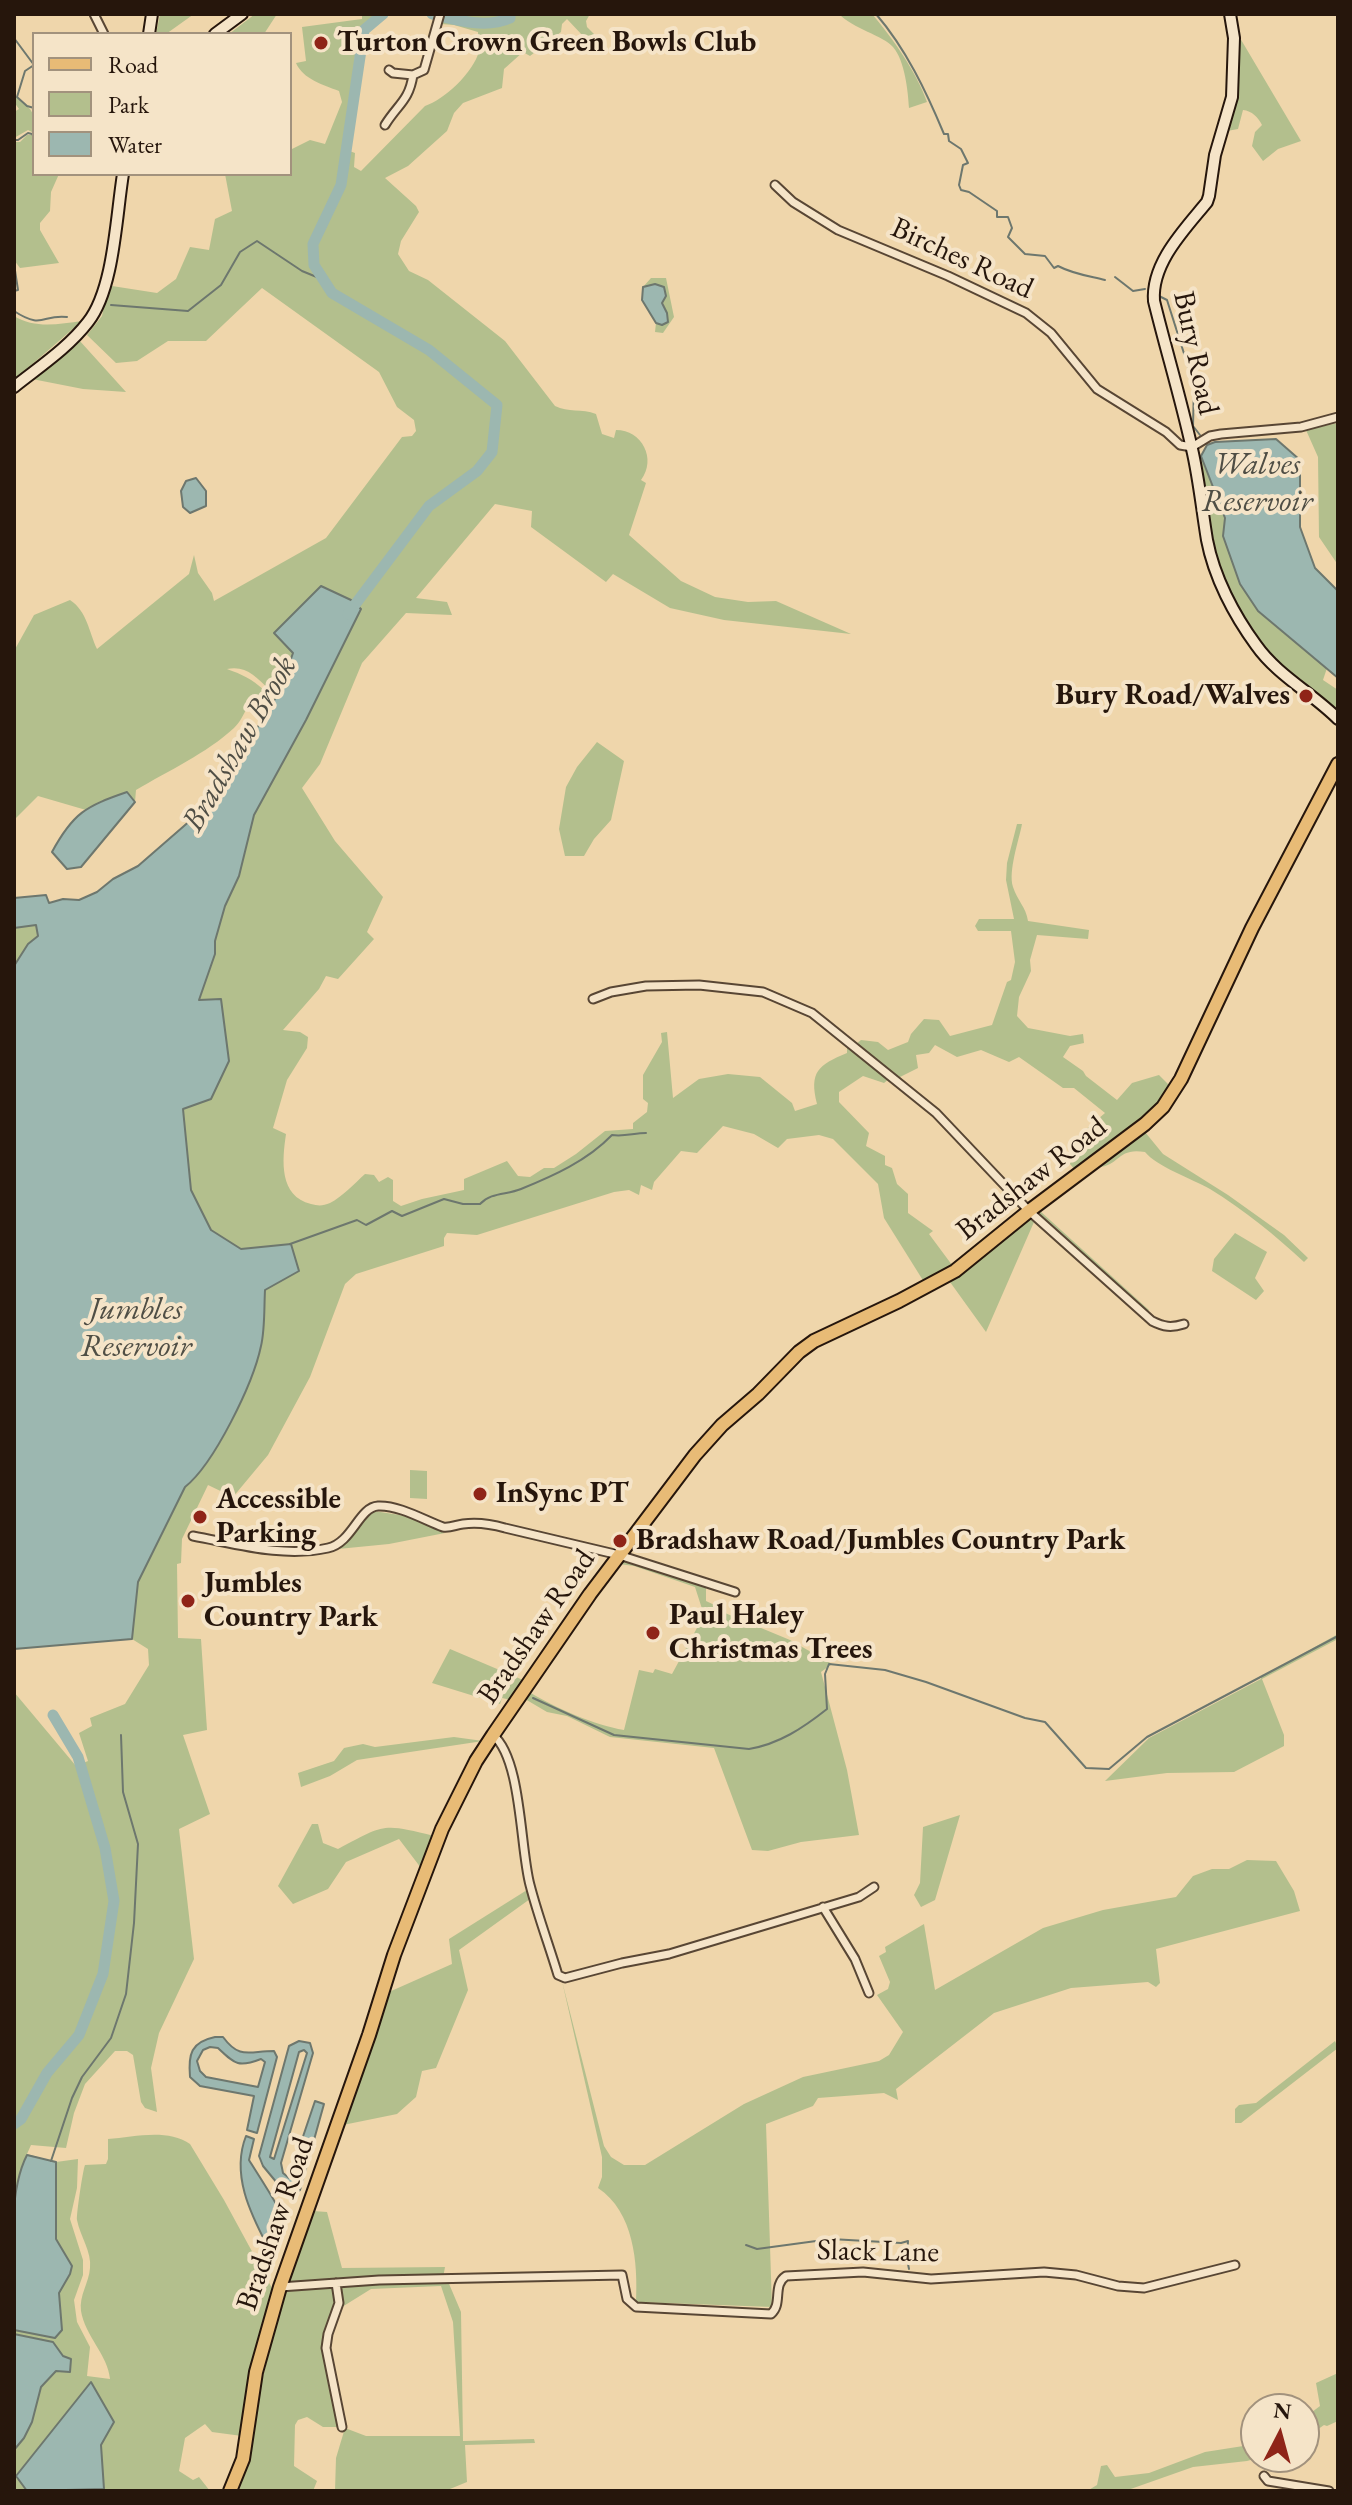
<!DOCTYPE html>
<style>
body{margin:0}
#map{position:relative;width:1352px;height:2505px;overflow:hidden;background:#efd6ab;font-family:"EB Garamond",serif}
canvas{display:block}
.frame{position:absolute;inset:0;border:16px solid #26160c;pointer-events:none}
.legend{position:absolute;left:32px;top:32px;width:260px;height:144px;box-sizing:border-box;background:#f5e4c8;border:2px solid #a2927d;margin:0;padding:10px 14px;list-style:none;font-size:24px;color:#26160c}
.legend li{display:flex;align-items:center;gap:16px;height:40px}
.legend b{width:40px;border:2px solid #a2927d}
.north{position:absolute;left:1240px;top:2393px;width:80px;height:80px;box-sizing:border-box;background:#f5e4c8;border:2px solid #a2927d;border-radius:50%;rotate:6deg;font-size:22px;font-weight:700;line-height:32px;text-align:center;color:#26160c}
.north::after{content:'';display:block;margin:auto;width:28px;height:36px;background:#8f2418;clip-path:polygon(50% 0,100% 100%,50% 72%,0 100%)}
</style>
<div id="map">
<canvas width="1352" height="2505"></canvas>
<div class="frame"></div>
<ul class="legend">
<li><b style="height:10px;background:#e8bb76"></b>Road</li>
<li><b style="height:22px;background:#b3bf8d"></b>Park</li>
<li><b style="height:22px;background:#9cb7b0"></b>Water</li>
</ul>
<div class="north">N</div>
</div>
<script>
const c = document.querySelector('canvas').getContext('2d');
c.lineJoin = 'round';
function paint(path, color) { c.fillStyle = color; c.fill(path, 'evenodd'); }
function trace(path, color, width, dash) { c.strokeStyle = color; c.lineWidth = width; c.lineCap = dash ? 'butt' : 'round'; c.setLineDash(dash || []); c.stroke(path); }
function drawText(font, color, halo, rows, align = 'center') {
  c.font = font + ' "EB Garamond",serif'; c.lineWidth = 8; c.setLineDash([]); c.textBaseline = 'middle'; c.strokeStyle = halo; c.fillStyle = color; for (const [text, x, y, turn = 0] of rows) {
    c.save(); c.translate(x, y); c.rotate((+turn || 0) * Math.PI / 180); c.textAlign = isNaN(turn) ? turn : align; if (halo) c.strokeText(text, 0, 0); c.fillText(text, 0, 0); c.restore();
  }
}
const green = new Path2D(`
 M160 14H194L166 34H156Z
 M255 14H277L264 34H229Z
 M362 14H377L361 29 355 56 344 149 355 153 354 167 361 171 425 106C444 100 474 72 479 51 480 46 478 38 478 32L454 25 441 24 444 14H590L586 21 587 27 600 40V54L567 19 562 24 561 32 530 56 523 52 504 69 502 88 463 103 454 113 447 131 408 166 385 178 416 206 419 212 401 241 398 254 409 271 428 280 505 341 555 406C568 413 582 408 596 414L602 434 614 438 616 430C642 430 657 459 641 480L646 483 629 535 681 581 715 597 748 602 776 601 851 634 724 620 670 608 613 574 606 582 531 527 532 511 495 504 416 598 447 602 452 615 406 613 362 663 320 764 302 788 335 841 383 897 367 932 374 939 338 979 326 976 319 989 283 1030 300 1032 308 1037 307 1048 287 1080 273 1128 286 1134C282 1161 279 1196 311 1204 318 1206 323 1206 330 1203 342 1197 354 1184 365 1174L374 1175 379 1182 388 1177 393 1180V1201L401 1206 422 1199 464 1190V1179L507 1161 518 1176 530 1177 544 1168H554L576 1154 605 1131 633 1129V1123L647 1112 648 1103 643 1099V1075L662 1042 661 1033 667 1032 673 1098 699 1079 728 1074 760 1077 792 1103 795 1111 817 1104C809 1072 818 1065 847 1053V1043L890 1078 884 1083 863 1076 839 1092V1102L869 1133 866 1146 885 1156V1165L892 1168 897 1184 908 1194V1213L933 1231 929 1234 952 1265 924 1282 884 1218 878 1184 833 1139 819 1135 787 1139 778 1148 754 1134 723 1126 697 1153 681 1151 654 1182 652 1190 641 1185 639 1195 629 1190 614 1192 477 1235 447 1233 444 1238V1246L356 1274 345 1284 310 1377 268 1455 233 1497 208 1485 182 1539 181 1563 177 1564 178 1638 201 1639 207 1730 183 1735 210 1814 179 1829 194 1959 159 2033 151 2068 157 2112 145 2108 141 2102 133 2055 127 2051H115L85 2084 74 2113 66 2148 31 2145 27 2154 56 2162 78 2159 77 2188 70 2219 83 2260V2275L74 2300 77 2322 90 2347 87 2376 110 2379C108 2355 85 2336 81 2311 79 2295 89 2283 90 2268 92 2252 80 2236 77 2220 76 2216 83 2169 85 2165L106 2164 108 2159V2139C134 2137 167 2128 190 2144L224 2200 273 2290 248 2379 242 2436 212 2432 205 2424 185 2438 179 2471 193 2480 199 2477 210 2491H14V1692L76 1766 88 1761 79 1733 92 1726 90 1718 125 1704 149 1665 148 1649 132 1639 138 1582 185 1487C217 1462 250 1388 261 1348 265 1330 262 1311 265 1293 268 1277 283 1258 291 1244L241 1249 211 1230 191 1190 183 1108 199 1001 215 954V941L225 906 239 876 253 815 306 720 361 609 294 653 282 683 269 689C256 677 246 665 227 669 241 674 252 679 264 690L263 695C246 699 246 717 234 728 207 753 168 771 136 790L135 802 127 793 101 801 86 810 38 796 14 820V651L34 615 70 600C87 611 89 632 97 649L189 574 194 555 198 573 212 593 214 601 326 538 402 437 412 436 416 431 414 420 397 407 379 372 262 288 206 341H168L137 361 116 363 87 335 102 316 108 288 112 286 157 293 176 279 190 247 209 250 215 219 232 211 225 174H290V150L310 140 325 144 342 102 339 91C323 85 303 79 296 63L306 61 302 27 362 19Z
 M839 14H872C892 37 917 73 927 102L909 108C908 91 905 61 893 47 884 36 852 28 839 14Z
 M1240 38 1301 141 1278 149 1263 161 1252 146 1255 132 1262 125C1258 117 1252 111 1243 110L1238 129 1227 131Z
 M14 95C33 112 34 107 34 133L28 130 14 138V112L19 109 14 102Z
 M27 135H32L34 139V174H59L51 192 50 211 40 223V230L59 263 20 268 14 260V142H20Z
 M651 278H666L674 317 663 333 655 332 656 323 662 325 667 313 655 284 643 287Z
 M14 316C35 329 59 324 82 321L14 380Z
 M79 340 126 392 83 389 32 379Z
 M1338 423V565L1319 537 1318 457 1306 430Z
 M1197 451 1201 456 1225 518 1223 536 1258 611 1327 668 1323 680 1338 690V715L1274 663 1258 644 1224 585 1211 542 1209 515 1195 452Z
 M597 742 624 761 611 820 594 839 584 856H565L559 829 566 787 577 767Z
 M1017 824H1022C1019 840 1008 871 1013 887 1017 900 1026 907 1028 921L1089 930 1088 939 1037 935 1030 960 1031 971 1019 997 1017 1016 1028 1028 1070 1036 1083 1034 1084 1043 1070 1046 1063 1057 1083 1071 1086 1076 1117 1100 1132 1083 1159 1075 1171 1087 1152 1112 1075 1170 1070 1164 1077 1137 1105 1113 1074 1088H1063L1019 1057 1009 1062 981 1050 957 1057 935 1045 929 1053 916 1055 918 1068 898 1078 856 1044 861 1040 878 1042 888 1050 908 1042 911 1034 924 1019 939 1020 950 1036 992 1025 1007 982 1011 980 1015 962 1011 931H978L975 926 979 919H1014L1006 880 1007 863Z
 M36 925 38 936 28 944 14 966V928Z
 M1145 1132 1163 1154 1228 1195 1284 1235 1308 1258 1304 1262C1275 1235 1244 1210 1210 1189 1192 1179 1156 1166 1145 1152 1117 1147 1120 1166 1098 1167Z
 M1040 1211 1149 1310 1147 1313 1036 1214Z
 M1031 1219 1034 1222 986 1332 950 1282Z
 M1235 1233 1267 1252 1255 1278 1264 1291 1256 1300 1212 1271 1214 1259Z
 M410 1470 427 1471V1499L410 1498Z
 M374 1511 406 1516 445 1533 389 1544 338 1549C353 1539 359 1521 374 1511Z
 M622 1559 706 1586V1601L725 1610V1613L790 1640 832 1664 821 1672 847 1770 859 1835 801 1842 768 1851 752 1850 714 1748 610 1737 567 1716 547 1712 525 1699 529 1692C556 1708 594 1725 624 1730L639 1670 653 1673 655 1669 672 1674 704 1615 695 1587 634 1566 619 1564Z
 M1338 1634V1639L1262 1679 1284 1735V1746L1234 1772 1167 1773 1105 1781 1149 1738 1261 1679V1677Z
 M450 1649 523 1680 511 1700 502 1698 500 1704 432 1683Z
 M454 1737 483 1741 357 1760 330 1776 301 1787 298 1773 334 1761 344 1748 363 1744 375 1747Z
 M960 1815 935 1900 921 1907 914 1895 920 1883 923 1827Z
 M312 1824H318L323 1843 338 1849C385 1824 382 1823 434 1836L421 1868 399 1839 346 1862 328 1889 293 1904 278 1886Z
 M1247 1860 1276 1861 1294 1891 1300 1911 1156 1949 1160 1983 1156 1987 1148 1982 1071 1988 994 2013 896 2089 898 2100 884 2093 818 2098 813 2106 766 2124 772 2307 636 2302C638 2263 634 2212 598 2188L602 2177V2157L562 1981 604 2146 611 2157 624 2165H645L744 2104 803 2077 879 2061 889 2055 903 2032 877 1995 888 1989 890 1982 879 1956 886 1952 885 1947 924 1924 935 1990 1043 1928 1103 1910 1176 1897 1193 1876 1212 1869H1229Z
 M527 1890 530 1899 459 1950 468 1990 436 2068 422 2071 416 2097 397 2114 343 2125 389 1992 452 1964 449 1939Z
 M1335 2041 1338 2048 1241 2123H1235V2109L1239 2105 1256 2103Z
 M313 2211 327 2212 342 2268 445 2267 443 2278 447 2279 461 2312 463 2441 534 2439 535 2443 465 2445 467 2482 445 2491H335L336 2458 345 2428 366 2436H460L453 2322 441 2286 371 2289 334 2312 326 2333 340 2427H323L307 2417 298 2420 295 2425 294 2466 317 2481 313 2491H235L286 2283Z
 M1338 2373V2421L1327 2426 1324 2425 1304 2439V2418L1320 2406 1316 2383Z
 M1256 2444V2457H1261L1247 2461 1193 2467 1125 2491H1087L1097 2485 1101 2466 1107 2465 1115 2477 1149 2473 1205 2452Z`);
const water = new Path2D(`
 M655 284 664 287 666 296 662 303 667 313 668 322 662 325 656 323 642 300 643 287Z
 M1276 439 1300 460V527L1315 568 1338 591V678L1258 611 1240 584 1223 536 1225 518 1201 456 1207 445 1215 442Z
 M196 478 206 491V506L190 513 183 507 181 491 186 481Z
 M321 586 351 600 361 609 306 720 254 815 239 876 225 906 215 941V954L199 1000 221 999 229 1061 211 1099 183 1109 191 1190 211 1230 241 1249 291 1244 299 1271 265 1290C264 1309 265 1329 261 1346 253 1384 214 1464 185 1487L138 1582 132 1639 14 1649V966L28 944 38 936 36 925 14 928V898L46 895 49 903 63 899 79 900 97 892 113 879 138 866 215 799 228 765 263 720 280 690 293 653 274 633Z
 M127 792 135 802 81 867 67 869 52 852C73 813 86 806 127 792Z
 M215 2037H223C240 2060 249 2051 274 2051L277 2057 257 2133 247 2130 254 2096 200 2086 190 2077C188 2054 191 2042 215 2037ZM210 2047 218 2048C235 2064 238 2068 261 2059L265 2062 258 2087 206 2077 200 2071 197 2061 203 2050Z
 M299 2041 310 2043 313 2053 281 2163 283 2173 289 2178 315 2101 324 2104 300 2190 293 2196 287 2195 263 2166 259 2156 289 2046ZM304 2050 307 2053 274 2159 270 2157 299 2052Z
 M246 2136 254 2139 249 2160C255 2170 286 2216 285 2224 284 2232 279 2242 277 2250L268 2247C250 2213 231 2174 246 2136Z
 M27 2155 56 2162V2239L72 2266 70 2274 59 2293 62 2330 55 2338 14 2330C14 2281 5 2197 27 2155Z
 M14 2334 53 2342 63 2356 71 2359 70 2372 56 2371 41 2387 32 2422 24 2438 14 2450Z
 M91 2382 114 2422 101 2445 104 2489 27 2491 16 2476Z`);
const stream = new Path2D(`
 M876 14C906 49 926 91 944 134H948L949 141 961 149 968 163 963 165 959 185 961 190 969 192 997 211V217H1008L1012 228 1008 237 1025 254 1045 256 1054 268 1058 266C1073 274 1089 276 1105 280
 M510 18 513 14
 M14 38 34 65
 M34 65 25 71 17 97 27 106 34 108
 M14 140H18L28 133 32 134 34 137
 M14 264 18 290 14 291
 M1115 277 1133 291 1145 289
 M1159 296 1167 300 1194 385 1193 426 1200 435
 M111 305 188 311 221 285 240 252 257 241 302 271 324 280
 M14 311C43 330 42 314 67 317
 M290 1244 357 1220 366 1225 392 1211 402 1216 444 1199 463 1204H480C491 1192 507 1195 521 1189 553 1176 587 1161 612 1135 624 1137 634 1133 646 1133
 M533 1698 614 1735 749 1749C779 1744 803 1728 827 1709L825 1674 829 1664 885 1670 926 1682 1025 1718 1045 1722 1086 1768 1109 1769 1147 1737 1338 1636
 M51 2161 72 2098 82 2077 111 2038 126 1994 134 1923 138 1844 123 1792 121 1735
 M746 2245 757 2249 831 2239 901 2243 908 2241 907 2259 909 2269`);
const river = new Path2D(`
 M432 14C457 20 486 29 510 18V14
 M348 614 429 506 477 471 492 452 497 405 429 350 332 293 314 265 313 244 341 185 364 30 383 14
 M14 2124 21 2119 47 2073 79 2035 103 1974 114 1901 105 1848 78 1757 53 1715`);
const street = new Path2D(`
 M94 14 104 34
 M389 70 393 73 413 75
 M413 75 424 70 440 14
 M385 125C398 104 409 101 413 75
 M775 185 793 202 838 230 948 276 1026 313 1051 333 1097 389 1166 432 1180 445 1192 447 1210 436 1221 434 1301 427 1338 417
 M593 999 611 992 646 986 699 985 763 992 812 1013 936 1113 1029 1211 1152 1321C1164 1327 1171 1328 1184 1324
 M193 1536C237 1544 283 1558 328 1548 352 1543 359 1507 378 1506 399 1505 424 1520 443 1527 451 1528 455 1525 463 1524 477 1522 491 1524 505 1528L619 1555 735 1592
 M493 1735C522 1759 520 1849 530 1885 538 1916 549 1945 558 1975L565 1978 622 1963 669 1954 859 1897 874 1887
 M823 1907 855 1959 869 1993
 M336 2283 339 2303 328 2334 326 2348 342 2427
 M280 2287 379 2280 622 2275 627 2299 636 2307 771 2314C783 2304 772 2285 786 2276L863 2272 931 2279 1044 2272 1076 2275 1118 2286 1144 2288 1235 2265
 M1264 2476 1268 2481 1329 2491`);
const secondary = new Path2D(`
 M1230 14 1234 38 1232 97 1215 155 1209 196 1207 202C1185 229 1151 263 1154 301 1166 350 1181 399 1192 449 1199 479 1202 510 1207 540 1214 577 1234 615 1256 645 1277 675 1312 693 1338 719
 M149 34 152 14
 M215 34 242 14
 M14 387C39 367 68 348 88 322 114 289 116 217 123 174`);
const primary = new Path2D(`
 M230 2491 243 2459 256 2372 280 2287 369 2035 394 1955 442 1829 476 1761 493 1735 590 1594 695 1455 722 1425 758 1394 799 1352 814 1341 899 1301 955 1271 1029 1211 1145 1124 1163 1107 1181 1079 1252 928 1338 764`);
const markers = [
 [321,43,8,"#8f2418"],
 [1306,696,8,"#8f2418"],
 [480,1494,8,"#8f2418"],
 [200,1517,8,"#8f2418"],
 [620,1541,8,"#8f2418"],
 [188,1601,8,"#8f2418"],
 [653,1633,8,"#8f2418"]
];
const poiNames = [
 ["Turton Crown Green Bowls Club",337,43],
 ["Bury Road/Walves",1290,696,"right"],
 ["InSync PT",496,1494],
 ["Accessible",216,1500],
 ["Parking",216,1534],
 ["Bradshaw Road/Jumbles Country Park",636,1541],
 ["Jumbles",204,1584],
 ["Country Park",204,1618],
 ["Paul Haley",669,1616],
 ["Christmas Trees",669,1650]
];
const streetNames = [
 ["Birches Road",962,259,25],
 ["Bury Road",1195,353,78],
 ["Bradshaw Road",1032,1179,-38],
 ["Bradshaw Road",537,1627,-55],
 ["Bradshaw Road",276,2224,-71],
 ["Slack Lane",878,2252,1]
];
const waterNames = [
 ["Walves",1257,465],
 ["Reservoir",1257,502],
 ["Bradshaw Brook",240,744,-60],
 ["Jumbles",136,1310],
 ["Reservoir",136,1347]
];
paint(green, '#b3bf8d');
paint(water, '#9cb7b0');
trace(water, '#6d776e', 2);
trace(stream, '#6d776e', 2);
trace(river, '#9cb7b0', 11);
trace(street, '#584634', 11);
trace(secondary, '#26160c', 14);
trace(primary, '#26160c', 16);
trace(street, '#f5e4c8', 7);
trace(secondary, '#f5e4c8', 10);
trace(primary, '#e8bb76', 12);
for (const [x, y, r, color] of markers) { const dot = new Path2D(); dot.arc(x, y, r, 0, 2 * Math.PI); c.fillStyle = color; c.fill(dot); trace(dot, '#f5e4c8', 3); }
drawText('bold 30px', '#26160c', '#f5e4c8', poiNames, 'left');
drawText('30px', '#26160c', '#f5e4c8', streetNames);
drawText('italic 32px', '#4f4e45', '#f5e4c8', waterNames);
</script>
